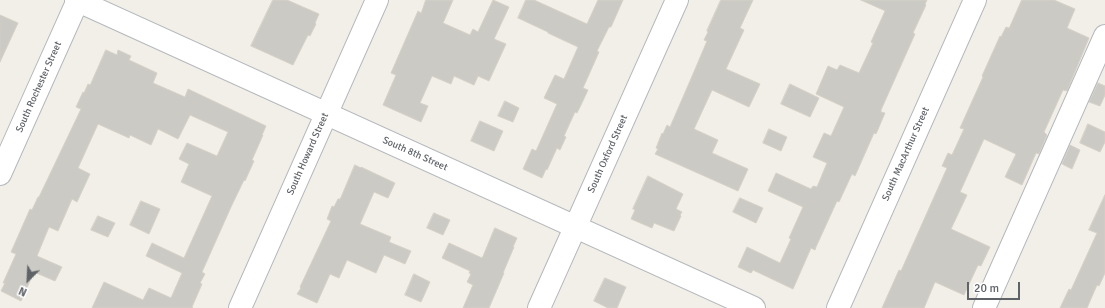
<!DOCTYPE html>
<style>
body{margin:0}
#map{position:relative;width:1105px;height:308px;overflow:hidden;background:#f1efe8;font-family:Signika,sans-serif}
canvas{display:block}
.north{position:absolute;left:8px;top:260px;width:40px;height:40px;-webkit-text-stroke:3px #fff;paint-order:stroke;rotate:204deg;font-size:11px;font-weight:700;line-height:16px;text-align:center;color:#5f6368}
.north::after{content:'';display:block;margin:auto;width:14px;height:18px;background:#5f6368;clip-path:polygon(50% 0,100% 100%,50% 72%,0 100%)}
.scale{position:absolute;left:967px;top:282px;width:53px;height:18px;box-sizing:border-box;border:2px solid #5f6368;border-top:0;padding-left:5px;font-size:12px;line-height:14px;white-space:nowrap;color:#5f6368;-webkit-text-stroke:3px #fff;paint-order:stroke}
</style>
<div id="map">
<canvas width="1105" height="308"></canvas>
<div class="north">N</div>
<div class="scale">20 m</div>
</div>
<script>
const c = document.querySelector('canvas').getContext('2d');
c.lineJoin = 'round';
function paint(path, color) { c.fillStyle = color; c.fill(path, 'evenodd'); }
function trace(path, color, width, dash) { c.strokeStyle = color; c.lineWidth = width; c.lineCap = dash ? 'butt' : 'round'; c.setLineDash(dash || []); c.stroke(path); }
function drawText(font, color, halo, rows, align = 'center') {
  c.font = font + ' Signika,sans-serif'; c.lineWidth = 3; c.setLineDash([]); c.textBaseline = 'middle'; c.strokeStyle = halo; c.fillStyle = color; for (const [text, x, y, turn = 0] of rows) {
    c.save(); c.translate(x, y); c.rotate((+turn || 0) * Math.PI / 180); c.textAlign = isNaN(turn) ? turn : align; if (halo) c.strokeText(text, 0, 0); c.fillText(text, 0, 0); c.restore();
  }
}
const building = new Path2D(`
 M273 0H287L319 14 315 23 316 24 310 36 308 35 293 65 251 46Z
 M426 0H453L443 23 470 35 473 29 478 32 493 0 509 7 494 39 506 44 489 81 478 76 474 85 454 76 451 84 432 76 420 103 428 106 421 122 383 105 396 75 391 73 418 11 421 13Z
 M526 0H534L587 24 598 0H623L611 27H609L597 51 599 52 583 88 588 90 581 105 577 113 575 112 564 136 566 137 560 150 557 148 547 170 546 169 542 178 523 169 532 149 536 151 557 104 544 98 555 75 564 79 578 47 548 33V32L518 18Z
 M721 0H753L740 28 744 30 726 69 760 84 749 107 712 90 694 129 718 140 712 153 748 169 738 191 655 154 658 149 656 148 662 133 663 134 667 125 670 127 693 74 707 41 704 40 708 32 707 31Z
 M861 0H927L925 4 926 5 913 33 915 34 881 110V112L885 113 876 134 874 133 855 176 852 174 839 202 837 201 816 247 815 250 811 248 793 289 753 270 751 273 738 267 747 247 780 263 791 239 789 238 803 207 768 191 776 173 811 189 813 186 817 187 827 163 813 157 824 133 831 136 844 107 816 94 828 66 837 70 840 65 859 73 873 43 871 42 885 11Z
 M1022 0H1054L1075 9 1067 28 1089 38 1067 91 1063 90 1044 132 1047 135 1039 154 1036 153 1022 185 1005 177 1016 154 984 139 960 192 967 195 951 229 990 247 981 266 978 265 964 295 935 282 924 308H882L899 270 901 271 947 168 942 166 948 153 952 155 964 129 960 128 983 77 982 76 1000 36 1001 37 1006 27 1009 28Z
 M0 15 18 23 0 62Z
 M106 50 117 55 118 50 131 56 129 60 157 73 153 83 185 97 188 89 266 126 262 135H263L252 160 254 161 245 181 244 180 231 207 202 272 205 274 200 283 202 284 192 307 193 308H92L104 282 143 300 149 288 171 298 182 273 146 256 152 243 184 258 212 196 181 182 189 164 179 159 187 143 217 156 228 132 190 115 178 139 158 129 151 145 130 135 129 138 98 124 78 168 90 174 77 202 72 199 58 231 49 227 37 256 62 267 55 281 34 272 21 301 1 291 5 283H3L16 254 11 252 30 209 32 210 38 197H39L81 109 76 107 83 92 84 93 88 84 90 85Z
 M1098 83 1105 86V95L1100 106 1089 102Z
 M790 84 819 98 810 117 781 104Z
 M505 101 519 108 513 122 498 116Z
 M480 121 503 131 494 151 471 141Z
 M1088 124 1105 132V142L1100 152 1080 143Z
 M769 129 787 137 781 151 763 143Z
 M1070 145 1080 150 1072 169 1062 164Z
 M355 165 361 168V167L395 183 388 198 374 192 360 224 391 237 389 242 411 251 405 264 384 255 376 273 347 260 339 278 330 274 317 303 297 294 301 288 300 287 331 221 327 219 332 206 334 207 338 199H340Z
 M648 176 683 194 676 209 682 212 680 215 681 216 674 231 654 223 652 228 631 219 635 210 633 209Z
 M1105 195V273L1099 286 1097 285 1087 308H1060L1069 289 1071 290 1097 233 1089 230Z
 M740 198 763 208 756 223 733 212Z
 M141 201 160 209 149 234 130 225Z
 M434 213 450 220 443 235 427 228Z
 M98 216 115 223 108 237 91 230Z
 M495 228 517 238 513 247H514L503 273H504L489 308H463L473 285 467 282 471 274 469 273 470 271 442 258 449 243 482 258Z
 M414 274 430 282 421 302 405 295Z
 M605 278 626 287 617 308H608L594 301Z`);
const minor = new Path2D(`
 M76 0 754 308
 M0 174 78 0
 M240 308 377 0
 M539 308 677 0
 M838 308 975 0
 M984 308 1105 36`);
const streetNames = [
 ["South Rochester Street",39,87,-66],
 ["South Howard Street",308,154,-66],
 ["South 8th Street",415,154,24],
 ["South Oxford Street",608,154,-66],
 ["South MacArthur Street",906,154,-66]
];
paint(building, '#cccac5');
trace(building, '#d6d1c6', 1);
trace(minor, '#b5b8bc', 24);
trace(minor, '#fff', 22);
drawText('10px', '#5f6368', '#fff', streetNames);
</script>
